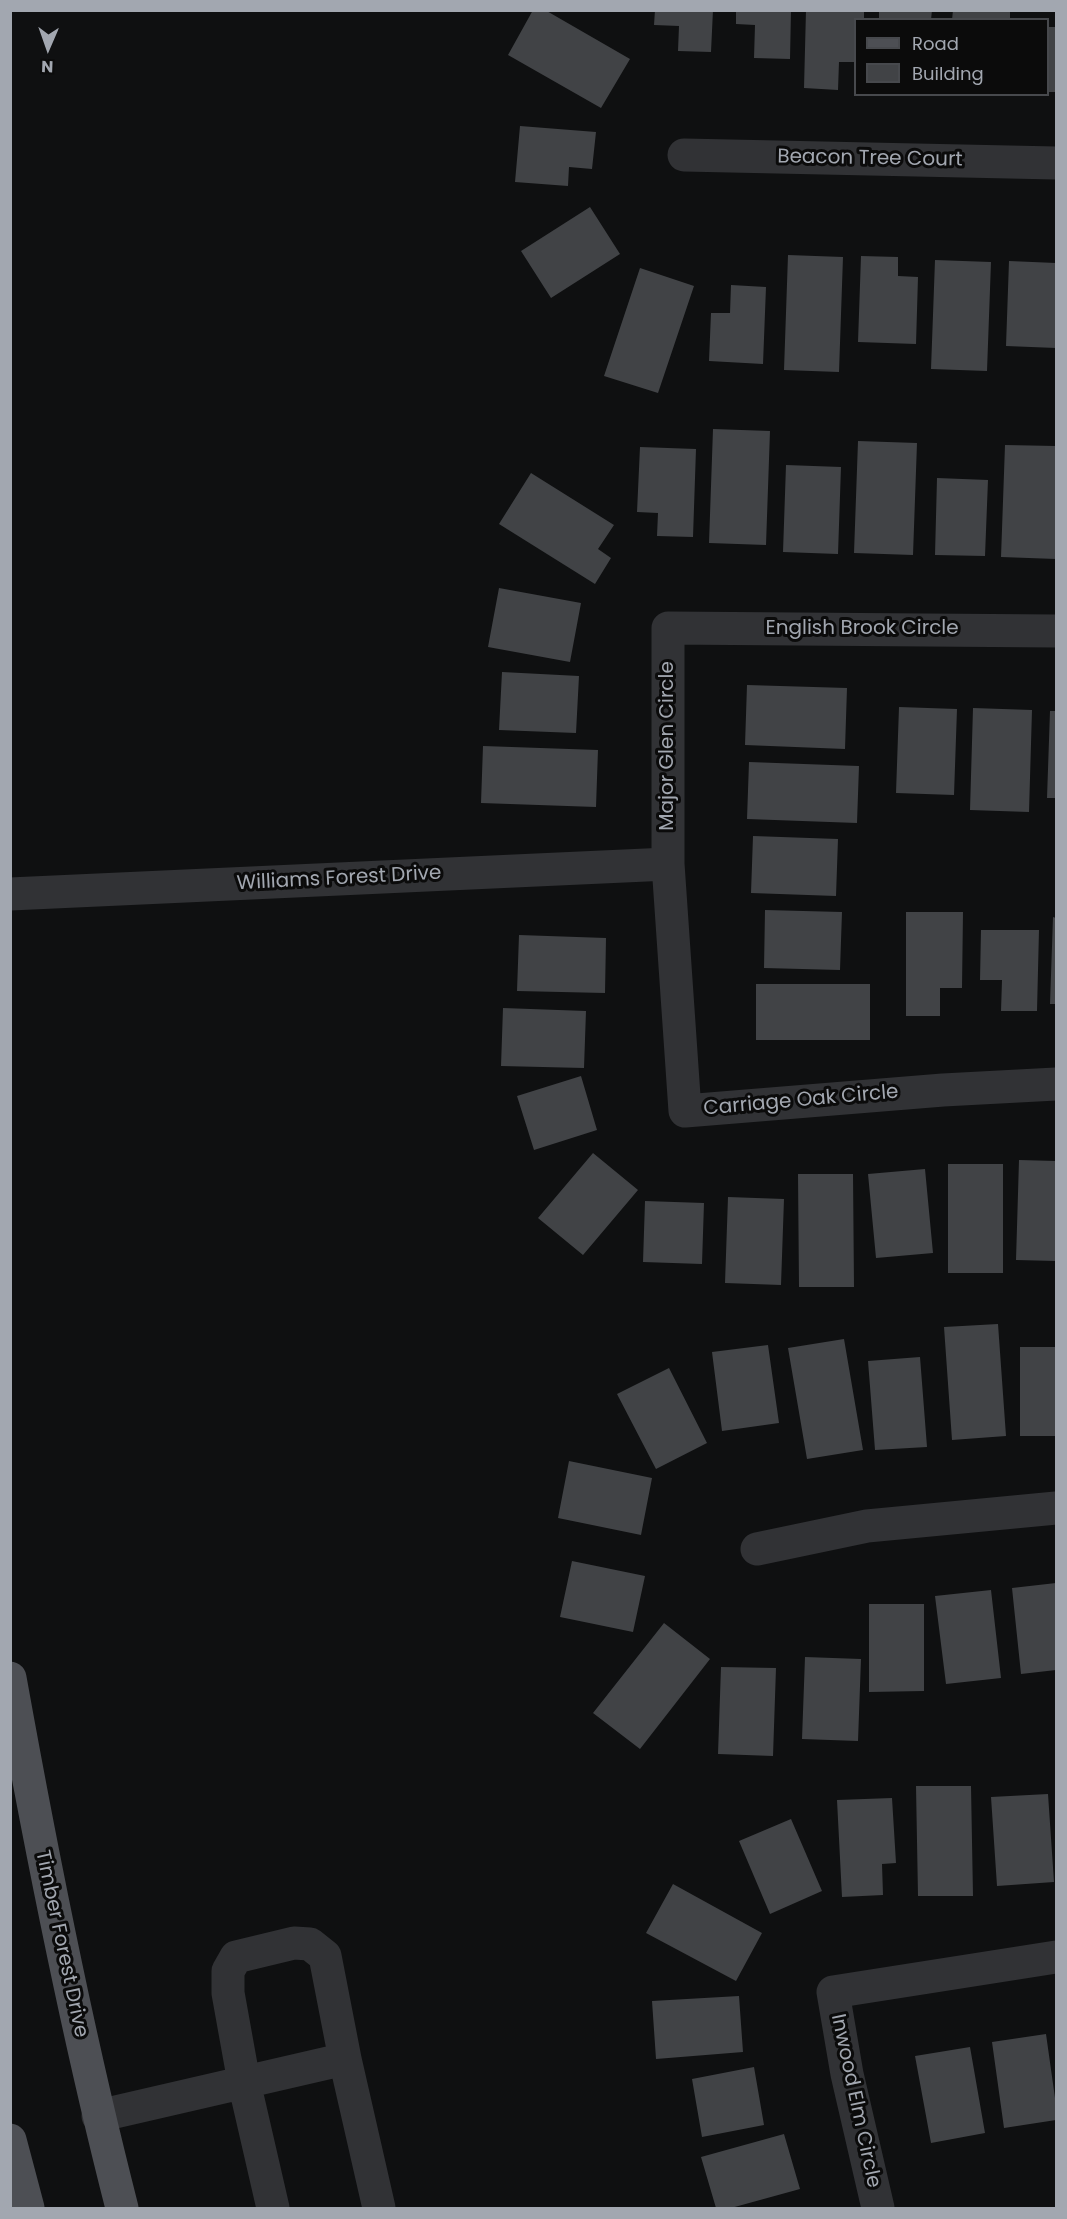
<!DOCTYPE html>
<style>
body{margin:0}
#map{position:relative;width:1067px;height:2219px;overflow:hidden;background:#0f1011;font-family:Poppins,sans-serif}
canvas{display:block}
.frame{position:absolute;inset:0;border:12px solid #a2a7b0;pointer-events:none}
.legend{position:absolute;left:854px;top:18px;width:195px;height:78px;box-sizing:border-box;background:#0b0b0b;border:2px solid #47494d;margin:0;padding:8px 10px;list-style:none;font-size:18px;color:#a2a7b0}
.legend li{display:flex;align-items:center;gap:12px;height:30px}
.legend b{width:30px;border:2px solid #47494d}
.north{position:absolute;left:18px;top:18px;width:60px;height:60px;-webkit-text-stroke:4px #0b0b0b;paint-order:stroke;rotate:182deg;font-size:16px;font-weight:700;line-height:24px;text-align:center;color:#a2a7b0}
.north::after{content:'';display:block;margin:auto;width:21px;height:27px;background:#a2a7b0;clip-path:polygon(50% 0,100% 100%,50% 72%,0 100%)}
</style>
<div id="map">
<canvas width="1067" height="2219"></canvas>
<div class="frame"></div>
<ul class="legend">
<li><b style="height:8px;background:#4d4f54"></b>Road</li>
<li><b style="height:16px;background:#414346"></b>Building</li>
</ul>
<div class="north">N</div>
</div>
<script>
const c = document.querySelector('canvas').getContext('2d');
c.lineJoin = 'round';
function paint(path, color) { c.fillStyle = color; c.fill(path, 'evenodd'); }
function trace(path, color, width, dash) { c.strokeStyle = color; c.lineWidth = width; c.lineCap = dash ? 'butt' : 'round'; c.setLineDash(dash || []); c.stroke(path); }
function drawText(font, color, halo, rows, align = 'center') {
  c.font = font + ' Poppins,sans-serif'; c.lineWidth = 6; c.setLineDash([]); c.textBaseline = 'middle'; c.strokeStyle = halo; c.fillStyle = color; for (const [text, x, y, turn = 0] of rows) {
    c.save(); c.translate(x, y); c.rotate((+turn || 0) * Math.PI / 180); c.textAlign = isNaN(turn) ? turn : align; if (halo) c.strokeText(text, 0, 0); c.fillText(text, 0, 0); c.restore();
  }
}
const building = new Path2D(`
 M533 10H545L630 59 601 108 508 55Z
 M655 10H713L711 52 678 51 679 26 654 25Z
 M736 10H791L790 59 754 58 755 25 736 24Z
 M806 10H864V20H856V62H839L838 90 804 88Z
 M879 10H932L931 20H879Z
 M953 10H1010V20H952Z
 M1048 27H1056V92H1048Z
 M520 126 596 132 592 169 569 167 568 186 515 182Z
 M590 207 620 254 551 298 521 251Z
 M788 255 843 257 839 372 784 370Z
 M861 256 898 257V276L918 277 916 344 858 342Z
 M935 260 991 262 987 371 931 369Z
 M1009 261 1056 263V348L1006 346Z
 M640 268 694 286 658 393 604 376Z
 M731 285 766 287 763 364 709 361 711 313H730Z
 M713 429 770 431 766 545 709 543Z
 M858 441 917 443 913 555 854 553Z
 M1005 445 1056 446V559L1001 557Z
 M640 447 696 449 693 537 657 536 658 513 637 512Z
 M786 465 841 467 838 554 783 552Z
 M531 473 614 525 598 549 611 558 595 584 499 524Z
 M937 478 988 480 985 556 935 555Z
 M499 588 581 603 570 662 488 647Z
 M502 672 579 676 576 733 499 730Z
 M747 685 847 688 845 749 745 745Z
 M899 707 957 709 954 795 896 793Z
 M973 708 1032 710 1029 812 970 810Z
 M1050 711H1056V798H1047Z
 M483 746 598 750 596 807 481 803Z
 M749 762 859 766 857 823 747 819Z
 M753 836 838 839 836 896 751 893Z
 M765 910 842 912 840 970 764 968Z
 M906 912H963L962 988H940V1016H906Z
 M1053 917 1056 918V1004H1050Z
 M981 930H1039L1037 1011H1001L1002 980H980Z
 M519 935 606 938 605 993 517 991Z
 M756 984H870V1040H756Z
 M503 1008 586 1011 584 1068 501 1066Z
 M581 1076 597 1130 534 1150 517 1096Z
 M593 1153 638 1190 583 1255 538 1218Z
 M1019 1160 1056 1161V1261L1016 1260Z
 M948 1164H1003V1273H948Z
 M925 1169 933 1253 876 1258 868 1174Z
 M798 1174H853L854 1287H799Z
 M728 1197 784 1199 781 1285 725 1283Z
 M645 1201 704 1203 702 1264 643 1262Z
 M998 1324 1006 1436 952 1440 944 1327Z
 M844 1339 863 1450 807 1459 788 1348Z
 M768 1345 779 1423 722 1431 712 1352Z
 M1020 1347H1056V1436H1020Z
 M920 1357 927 1447 875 1450 868 1361Z
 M669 1368 707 1443 656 1469 617 1394Z
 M569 1461 652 1478 641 1535 558 1518Z
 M572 1561 645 1576 633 1632 560 1617Z
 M1056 1583V1670L1021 1674 1012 1588Z
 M991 1590 1001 1678 946 1684 935 1596Z
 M869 1604H924V1691L869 1692Z
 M664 1623 710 1659 640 1749 593 1713Z
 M805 1657 861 1659 858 1741 802 1739Z
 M721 1667 776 1668 773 1756 718 1754Z
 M916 1786H971L973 1896H918Z
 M1048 1794 1054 1882 997 1886 991 1797Z
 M892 1798 896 1863 882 1864 883 1895 842 1897 837 1800Z
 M791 1819 822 1891 770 1914 739 1841Z
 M673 1884 762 1933 736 1981 646 1933Z
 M739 1996 743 2052 656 2059 652 2001Z
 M1046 2034 1056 2105V2120L1004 2128 992 2042Z
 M970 2047 985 2133 931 2143 915 2056Z
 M754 2067 764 2125 702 2137 692 2079Z
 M784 2134 800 2189 731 2208H716L701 2157Z`);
const minor = new Path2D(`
 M684 155 1056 163
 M1056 631 668 628V864L685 1111 943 1090 1056 1084
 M10 894 668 864
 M757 1549 867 1526 1056 1508
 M98 2116 345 2059
 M273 2208 244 2082 228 1993V1971L236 1957 294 1943 310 1944 325 1956 345 2059 379 2208
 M878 2208 847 2074 833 1992 1056 1957`);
const major = new Path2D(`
 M10 1678C42 1856 77 2033 122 2208
 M10 2140 28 2208`);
const streetNames = [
 ["Beacon Tree Court",870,159,1],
 ["English Brook Circle",862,629],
 ["Major Glen Circle",668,746,-90],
 ["Williams Forest Drive",339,879,-3],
 ["Carriage Oak Circle",801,1101,-5],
 ["Timber Forest Drive",61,1944,78],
 ["Inwood Elm Circle",855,2101,78]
];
paint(building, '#414346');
trace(minor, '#313235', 33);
trace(major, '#4d4f54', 33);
drawText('20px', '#a2a7b0', '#0b0b0b', streetNames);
</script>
